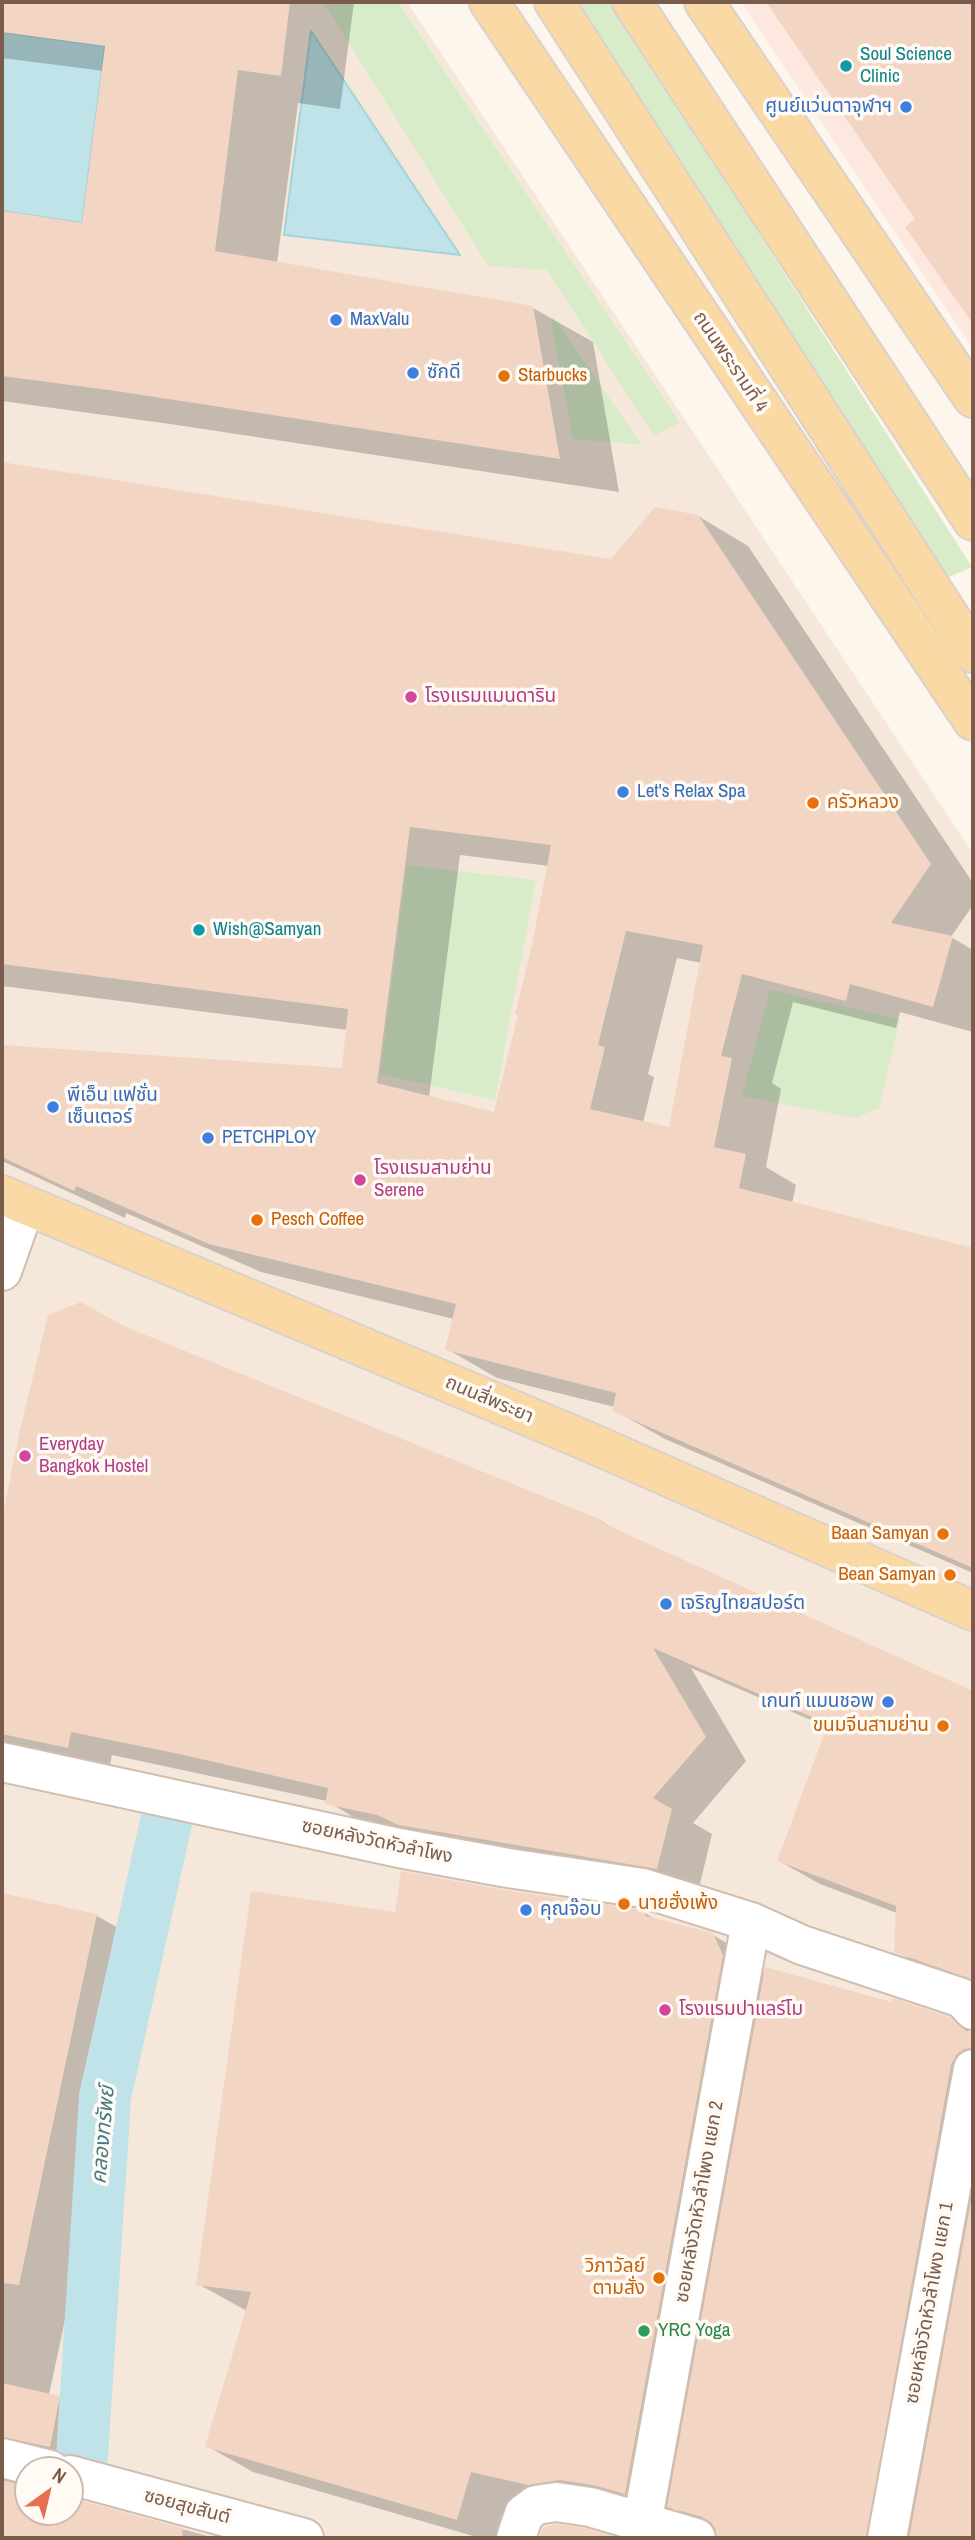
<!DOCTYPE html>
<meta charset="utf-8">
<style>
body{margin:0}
#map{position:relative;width:975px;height:2540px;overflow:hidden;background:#fdf6ec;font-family:"Archivo Narrow",sans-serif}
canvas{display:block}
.frame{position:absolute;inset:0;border:4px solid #7a5c4d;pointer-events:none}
.north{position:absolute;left:14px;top:2456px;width:70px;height:70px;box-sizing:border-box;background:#fffaf3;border:2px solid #cabbb1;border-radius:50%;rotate:34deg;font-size:19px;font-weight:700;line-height:28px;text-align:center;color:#7a5c4d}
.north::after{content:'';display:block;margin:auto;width:24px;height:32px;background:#e76f51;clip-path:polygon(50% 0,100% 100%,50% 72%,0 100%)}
</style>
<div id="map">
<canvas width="975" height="2540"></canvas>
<div class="frame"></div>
<div class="north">N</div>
</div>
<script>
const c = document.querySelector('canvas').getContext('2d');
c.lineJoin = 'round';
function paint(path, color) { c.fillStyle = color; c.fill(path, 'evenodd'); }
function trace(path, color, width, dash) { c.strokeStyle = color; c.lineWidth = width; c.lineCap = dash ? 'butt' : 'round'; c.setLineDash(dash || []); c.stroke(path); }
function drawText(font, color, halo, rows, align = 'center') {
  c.font = font + ' "Archivo Narrow","Noto Sans Thai",sans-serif'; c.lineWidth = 7; c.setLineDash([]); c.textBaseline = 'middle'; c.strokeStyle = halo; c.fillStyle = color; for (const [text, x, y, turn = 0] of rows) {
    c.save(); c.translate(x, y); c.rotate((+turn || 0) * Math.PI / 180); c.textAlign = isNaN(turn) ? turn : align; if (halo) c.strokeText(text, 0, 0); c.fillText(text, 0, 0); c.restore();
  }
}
const residential = new Path2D(`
 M2 2H407L973 853V2538H2ZM28 2470H70V2512H28Z`);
const commercial = new Path2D(`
 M741 2H973V349Z
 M179 2521 247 2538H175Z`);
const green = new Path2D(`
 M323 2H398L680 423 654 436 547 270 488 266Z
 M569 2H611L972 567 945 579Z
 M551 314 642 445 573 439 553 334Z
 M407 865 536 880 495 1100 380 1074Z
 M770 990 900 1019 879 1108 855 1118 742 1096Z`);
const water = new Path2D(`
 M311 31 460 255 284 235Z
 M2 32 105 46 82 223 2 211Z`);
const shadow = new Path2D(`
 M2 2H354L340 109 298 103 277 263 533 308 593 342 619 492 177 425 2 401V213L84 225 104 71 2 58Z
 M768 2H973V321L907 227 917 220Z
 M2 464 611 561 698 516 748 546 973 883V905L951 937 973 950V1032L900 1012 896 1028 793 1002 772 1083 781 1089 766 1167 796 1185 792 1204 973 1250V1573L665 1439 614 1410 615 1407 497 1378 447 1349 454 1319 261 1272 126 1213 125 1218 2 1161V1046L344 1070 348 1030 2 986ZM460 855 549 866 520 1015 496 1114 429 1098ZM677 958 701 963 670 1129 643 1123 654 1077 648 1074Z
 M126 1329 601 1521 620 1532 973 1693V1987L937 1975 896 1951 897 1913 820 1884 779 1861 829 1728 691 1668 746 1761 693 1823 712 1834 698 1892 368 1826 327 1801 112 1755 109 1770 2 1748V1525L21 1434Z
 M504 1891 645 1913 659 1922 713 1935 759 1962 765 1976 949 2019 973 2033V2538H719V2532L673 2508 671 2520 576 2511 505 2538H480L253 2472 207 2446 247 2311 198 2284 396 1913Z
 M2 1895 97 1916 145 1943 49 2395 59 2397 107 2425 97 2474 28 2470V2512H70V2498L215 2538H2Z`);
const canal = new Path2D(`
 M82 2457 105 2097 167 1818`);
const building = new Path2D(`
 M2 2H290L281 76 238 70 215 251 533 306 560 459 116 391 2 376V211L82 223 105 46 2 32Z
 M766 2H973V324L905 227 915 219Z
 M2 462 611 559 655 507 698 515 931 864 891 923 953 936 933 1007 850 984 846 1001 742 974 721 1056 732 1058 714 1147 746 1154 739 1188 973 1248V1568L612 1411 616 1393 445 1350 456 1304 209 1244 76 1186 74 1191 2 1157V1045L342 1068 348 1009 2 964ZM410 827 551 845 532 945 515 1014 518 1015 494 1112 377 1083ZM626 931 703 945 669 1127 590 1109 605 1047 598 1045Z
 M81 1302 126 1327 602 1520 601 1522 640 1540 973 1691V1980L894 1952 896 1906 777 1861 828 1724 653 1648 706 1737 653 1798 672 1809 657 1869 398 1825 377 1815 325 1804 328 1788 179 1754 71 1732 68 1748 2 1734V1519L19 1434 48 1315Z
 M401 1871 504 1890 638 1909 646 1912 645 1916 713 1933 723 1955 625 2494 593 2485 559 2480 528 2485 471 2472 457 2520 205 2447 251 2292 196 2285 251 1891 395 1912Z
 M2 1893 97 1914 19 2285 2 2283Z
 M765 1967 892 2002V1998L950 2017 966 2031H973V2048L965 2049 957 2054 951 2065 866 2538H717V2532L711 2522 702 2517 667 2507Z
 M973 2189V2538H909Z
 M2 2383 60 2396 50 2447 2 2437Z
 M2 2480 28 2487V2512H70V2498L183 2528 182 2538H2Z
 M556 2524 585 2528 619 2538H539L543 2527Z`);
const minor = new Path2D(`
 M2 1271 25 1206
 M2 1762 399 1848 508 1868 643 1888 751 1922 802 1945 962 1998 973 2010
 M2 2458 50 2470
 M70 2475 304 2538
 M642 2524 751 1922
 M516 2538 524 2514 536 2505 556 2502 590 2507 696 2538
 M887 2538 973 2069`);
const major = new Path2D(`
 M489 2 973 721
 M554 2 973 653
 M632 2 973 521
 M704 2 973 398
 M2 1195 589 1442 973 1611`);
const markers = [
 [846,66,7,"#0f9aa8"],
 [906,107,7,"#3f7fe0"],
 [336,320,7,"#3f7fe0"],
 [413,373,7,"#3f7fe0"],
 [504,376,7,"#e8710a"],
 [411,697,7,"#d1479c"],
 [623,792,7,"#3f7fe0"],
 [813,803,7,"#e8710a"],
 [199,930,7,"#0f9aa8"],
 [53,1107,7,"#3f7fe0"],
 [208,1138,7,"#3f7fe0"],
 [360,1180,7,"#d1479c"],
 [257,1220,7,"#e8710a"],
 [25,1456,7,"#d1479c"],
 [943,1534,7,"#e8710a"],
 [950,1575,7,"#e8710a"],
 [666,1604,7,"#3f7fe0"],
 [888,1702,7,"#3f7fe0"],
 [943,1726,7,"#e8710a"],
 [624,1904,7,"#e8710a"],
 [526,1910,7,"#3f7fe0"],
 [665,2010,7,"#d1479c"],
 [659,2278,7,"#e8710a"],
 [644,2331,7,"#2e9e5b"]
];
const cultureNames = [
 ["Soul Science",860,55],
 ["Clinic",860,77],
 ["Wish@Samyan",213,930]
];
const shopNames = [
 ["ศูนย์แว่นตาจุฬาฯ",892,107,"right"],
 ["MaxValu",350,320],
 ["ซักดี",427,373],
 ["Let's Relax Spa",637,792],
 ["พีเอ็น แฟชั่น",67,1096],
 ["เซ็นเตอร์",67,1118],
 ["PETCHPLOY",222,1138],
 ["เจริญไทยสปอร์ต",680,1604],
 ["เกนท์ แมนชอพ",874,1702,"right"],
 ["คุณจ๊อบ",540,1910]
];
const streetNames = [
 ["ถนนพระรามที่ 4",730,362,56],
 ["ถนนสี่พระยา",489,1400,23],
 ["ซอยหลังวัดหัวลำโพง",377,1842,12],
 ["ซอยหลังวัดหัวลำโพง แยก 2",700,2202,-80],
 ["ซอยหลังวัดหัวลำโพง แยก 1",930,2303,-80],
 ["ซอยสุขสันต์",187,2507,15]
];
const foodNames = [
 ["Starbucks",518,376],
 ["ครัวหลวง",827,803],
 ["Pesch Coffee",271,1220],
 ["Baan Samyan",929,1534,"right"],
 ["Bean Samyan",936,1575,"right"],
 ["ขนมจีนสามย่าน",929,1726,"right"],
 ["นายฮั่งเพ้ง",638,1904],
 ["วิภาวัลย์",645,2267,"right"],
 ["ตามสั่ง",645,2289,"right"]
];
const hotelNames = [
 ["โรงแรมแมนดาริน",425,697],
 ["โรงแรมสามย่าน",374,1169],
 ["Serene",374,1191],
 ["Everyday",39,1445],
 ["Bangkok Hostel",39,1467],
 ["โรงแรมปาแลร์โม",679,2010]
];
const leisureNames = [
 ["YRC Yoga",658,2331]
];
const waterNames = [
 ["คลองทรัพย์",104,2135,-85]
];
paint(residential, '#f5e8da');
paint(commercial, '#fde8e0');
paint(green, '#d8ecc9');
paint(water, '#bfe3e8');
trace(water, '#a5d3da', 2);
paint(shadow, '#0003');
trace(canal, '#bfe3e8', 52);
paint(building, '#f3d5c3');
trace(minor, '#d1beb0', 42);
trace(major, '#dad1cd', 42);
trace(minor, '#fff', 38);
trace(major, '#fbd9a5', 38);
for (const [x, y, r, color] of markers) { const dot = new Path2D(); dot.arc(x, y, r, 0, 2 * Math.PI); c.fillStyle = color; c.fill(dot); trace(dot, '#fffaf3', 2.5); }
drawText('19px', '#0d838f', '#fffaf3', cultureNames, 'left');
drawText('19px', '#366cbe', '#fffaf3', shopNames, 'left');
drawText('19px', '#7a5c4d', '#fffaf3', streetNames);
drawText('19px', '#c56008', '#fffaf3', foodNames, 'left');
drawText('19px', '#b23c85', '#fffaf3', hotelNames, 'left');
drawText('19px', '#27864d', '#fffaf3', leisureNames, 'left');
drawText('italic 21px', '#437c86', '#fffaf3', waterNames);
</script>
